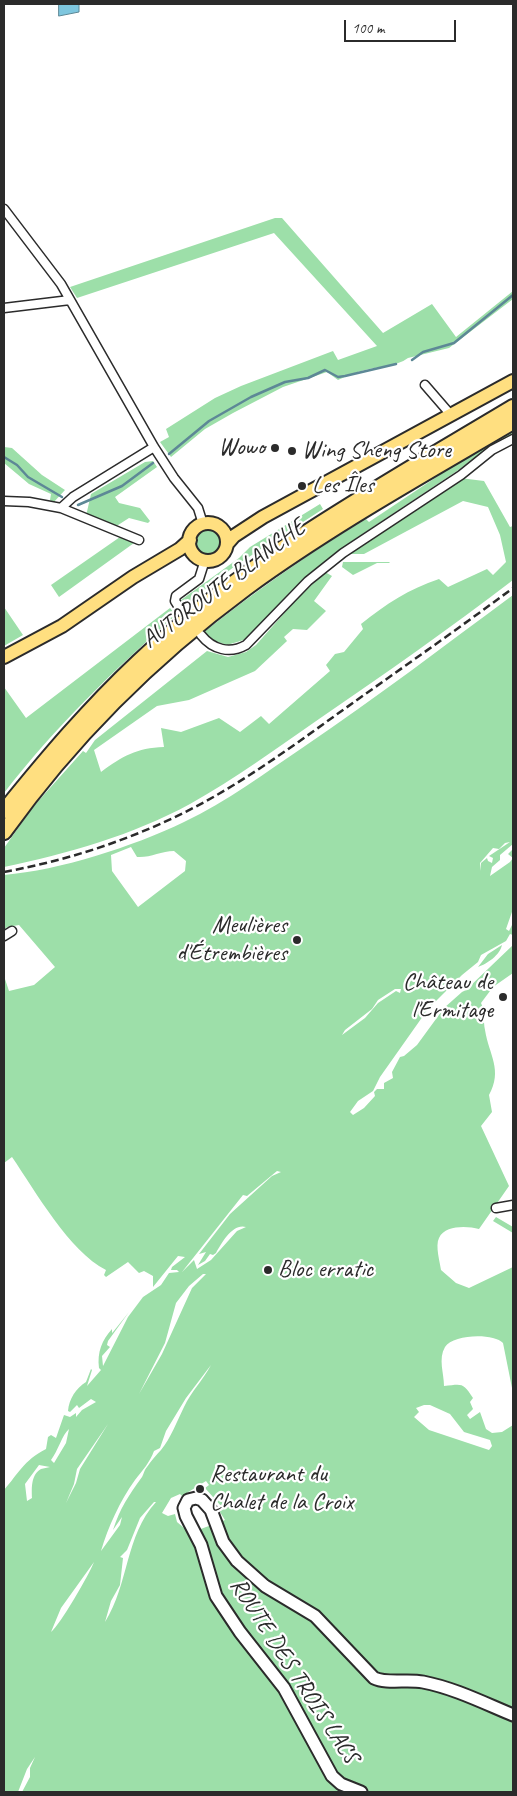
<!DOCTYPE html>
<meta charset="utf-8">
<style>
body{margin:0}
#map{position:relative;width:517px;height:1796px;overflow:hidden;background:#fff;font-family:Caveat,sans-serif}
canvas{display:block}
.frame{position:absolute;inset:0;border:5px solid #2b2b2b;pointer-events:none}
.scale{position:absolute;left:344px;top:20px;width:112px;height:22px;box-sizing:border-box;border:2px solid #2b2b2b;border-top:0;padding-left:6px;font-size:15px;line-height:18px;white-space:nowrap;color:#2b2b2b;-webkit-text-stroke:4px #fff;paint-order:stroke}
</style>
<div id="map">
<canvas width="517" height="1796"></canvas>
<div class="frame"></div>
<div class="scale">100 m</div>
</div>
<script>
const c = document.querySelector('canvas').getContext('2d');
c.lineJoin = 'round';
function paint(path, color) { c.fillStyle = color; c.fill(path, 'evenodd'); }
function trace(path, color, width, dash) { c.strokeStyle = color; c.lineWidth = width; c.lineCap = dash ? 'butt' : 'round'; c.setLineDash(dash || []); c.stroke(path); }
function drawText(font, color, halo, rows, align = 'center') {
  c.font = font + ' Caveat,sans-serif'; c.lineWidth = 4.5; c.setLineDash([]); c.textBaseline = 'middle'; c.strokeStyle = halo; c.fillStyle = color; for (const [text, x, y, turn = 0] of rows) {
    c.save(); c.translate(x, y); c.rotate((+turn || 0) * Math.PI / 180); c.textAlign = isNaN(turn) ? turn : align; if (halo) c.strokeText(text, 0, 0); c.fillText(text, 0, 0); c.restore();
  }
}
const green = new Path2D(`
 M275 218H282L383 333 432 304 456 337 513 291V299L449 348 408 358C396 367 379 366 365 370 356 372 347 376 338 380L327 372 283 387 233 413 205 429 171 457 160 442 169 437 166 429 215 398 241 386 333 351 338 360 377 346 274 233 77 298 70 287Z
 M513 431V435L488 448 457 471 349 543 290 592 247 639 227 645 212 640 204 632C256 591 309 553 366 519L369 522 447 470Z
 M4 447 12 448 42 475 65 490 53 503 50 500 51 494 29 484 4 463Z
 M153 461 157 467 115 497 119 503 140 508 150 521 148 523 129 518 115 527 86 516 91 494 145 462Z
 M460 478 484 481 510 527 513 526V580C450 628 385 674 319 719 277 748 235 779 190 804 133 835 67 854 4 867V848L33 807 83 751 86 753 95 740 207 651 228 657 246 652 256 645 295 601 325 572 332 576 314 601 326 611 307 630 293 629 284 637 287 641 255 671 189 700 157 706 94 750 101 772C123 756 136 748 164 747L161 728 181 732 219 718 240 732 261 716 269 724 330 671 326 665 335 654 344 652 363 629 361 624C386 604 409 589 439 579L448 587 487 569 493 575 506 562 500 535 488 507 463 501 364 554H349Z
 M320 504 323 509 235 566 184 606 181 600 239 558 250 547Z
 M195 542a14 14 0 1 1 28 0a14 14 0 1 1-28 0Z
 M120 537 134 543 59 597 51 585Z
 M343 562H390L389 563H377L353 575 342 567Z
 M513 595V844L500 855V860L492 867 490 876 510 862 513 858 508 854 513 849V909L506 929 509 931 513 923V935L510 934 506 941 481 955 478 962 462 975 428 1009 380 1077 373 1091 358 1101 350 1112 353 1115 364 1108 375 1096 374 1092 377 1089H384V1083L393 1078 392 1072 400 1057 404 1056 417 1045 444 1008 462 992 466 990 513 945V973L493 987 481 1003C485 1011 483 1021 485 1030 489 1055 503 1070 489 1095L492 1112 481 1126 509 1186 479 1229C467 1226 445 1225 439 1238 435 1246 440 1262 441 1270L456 1283 469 1288 513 1267V1393L503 1343C494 1333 453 1334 445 1347 438 1359 444 1373 444 1386 462 1384 463 1382 473 1398L470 1402 473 1409 467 1415 470 1419 480 1412 486 1429 492 1433 502 1432 513 1425V1792H22L30 1777V1768L35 1757 27 1769 18 1792H4V1490C19 1473 23 1461 46 1449L48 1437 51 1435 56 1438 64 1415 70 1417 76 1413V1417L82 1410 96 1402 91 1399 79 1408 77 1405 70 1412 68 1411C69 1399 76 1388 86 1382L91 1369 92 1370 87 1386 101 1370 99 1368C97 1352 102 1340 112 1329V1333L113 1332 129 1312 108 1341 107 1345 110 1347 102 1356 103 1366 128 1317 143 1297 161 1285 169 1273 179 1272 177 1270H171L172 1267 185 1257 178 1256 153 1287V1276L144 1271 139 1273 128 1262 106 1277 104 1275 106 1270C69 1251 36 1192 12 1157L4 1163V976L9 991 34 985 55 967 19 925 7 927 4 930V875C60 870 132 847 184 822 227 802 266 772 305 746 376 698 444 646 513 595ZM510 842 489 856 493 858 492 863 488 861 487 858 481 863 480 871V863L493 848 499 849 505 843ZM131 847 137 857C150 858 161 851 174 851L186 861 185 871 138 907 112 871 111 855ZM395 989H401L400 993 396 991 378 1003 365 1018 342 1035 345 1030 372 1009 378 1000ZM277 1171 281 1172 272 1176 230 1214 199 1254 206 1252 198 1265 205 1261 210 1254 213 1255 216 1253C222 1242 233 1223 246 1227L237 1231 211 1260 197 1269 194 1260 182 1272 243 1195 247 1196ZM203 1274H206L192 1288 162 1354 139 1394 165 1343 176 1303 189 1286ZM211 1365C203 1380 191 1392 184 1407 177 1421 171 1438 161 1450 156 1455 151 1461 147 1467 144 1470 144 1474 142 1477 129 1495 120 1508 113 1530L122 1517 120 1525 101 1551C108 1527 120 1501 135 1480 143 1470 150 1462 154 1451L160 1448 166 1431 186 1398ZM424 1405H430L450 1414 464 1432 490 1440 492 1446 489 1450 429 1430 414 1417 419 1412 416 1408ZM108 1424 80 1469 76 1483 66 1503 74 1484 77 1469ZM69 1429 66 1443 54 1463 51 1460C58 1451 62 1435 69 1429ZM39 1465 50 1467C47 1468 44 1468 41 1469 30 1475 32 1491 32 1498L27 1501 25 1484ZM206 1481 209 1485 205 1488 221 1506 218 1509 225 1520 190 1533 177 1522 175 1514 168 1516 162 1513 171 1498 180 1494 182 1496ZM154 1502H156C125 1536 129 1584 105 1622L111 1601 120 1585 123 1558 120 1557 127 1550 140 1518ZM94 1562C89 1575 60 1625 51 1632L61 1608Z
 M4 607 23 635 4 646Z
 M170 608 176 615C114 670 55 727 4 793V687L26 718Z
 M502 945C500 955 487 964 478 967L488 954Z
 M496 1217 513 1227V1233L493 1221Z`);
const water = new Path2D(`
 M59 4H79V12L59 16Z`);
const stream = new Path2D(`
 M412 360 423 352 454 343 513 295
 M169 454 209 421 251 397 285 382 308 378 325 370 338 377 345 376 396 364
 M4 457 17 465 28 477 62 497
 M78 505 122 486 153 463`);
const street = new Path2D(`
 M4 209 61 284 154 447 174 478 198 508 203 524
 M4 308 70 300
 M425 385 451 415
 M4 501 29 502 61 508 73 497 154 447
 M61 508 139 540
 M182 612 175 601 176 596 199 579 205 560
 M201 635C213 650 230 654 246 645L308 581 343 553 461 475 492 450 513 439
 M4 936 12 931
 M496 1208 513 1205`);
const secondary = new Path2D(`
 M361 1792 341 1784 332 1776 284 1688 240 1632 216 1596 201 1545 186 1516 184 1508 188 1500 196 1498 202 1500 211 1510 223 1542 237 1561 265 1586 315 1616 374 1678C386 1684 408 1679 423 1682 454 1688 484 1703 513 1715`);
const primary = new Path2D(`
 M189 542a19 19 0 1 1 38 0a19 19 0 1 1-38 0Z
 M227 544 234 536 263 517 513 381
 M4 657 62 626 133 577 180 549 190 540`);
const highway = new Path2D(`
 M4 811C46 759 89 708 138 662 249 558 383 485 513 407
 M4 832C71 738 154 656 246 588 331 526 423 475 513 422`);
const rail = new Path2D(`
 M4 872C85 857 162 829 232 786 275 760 316 729 357 700 409 663 462 626 513 588`);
const markers = [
 [275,448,5,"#2b2b2b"],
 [292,451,5,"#2b2b2b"],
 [302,486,5,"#2b2b2b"],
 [297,940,5,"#2b2b2b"],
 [503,997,5,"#2b2b2b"],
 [268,1270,5,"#2b2b2b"],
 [200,1489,5,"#2b2b2b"]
];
const poiNames = [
 ["Wowo",265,448,"right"],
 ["Wing Sheng Store",302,451],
 ["Les Îles",312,486],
 ["Meulières",287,926,"right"],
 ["d'Étrembières",287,954,"right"],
 ["Château de",493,983,"right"],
 ["l'Ermitage",493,1011,"right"],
 ["Bloc erratic",278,1270],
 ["Restaurant du",210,1475],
 ["Chalet de la Croix",210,1503]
];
const streetNames = [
 ["AUTOROUTE BLANCHE",224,584,-37],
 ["ROUTE DES TROIS LACS",294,1671,57]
];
paint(green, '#9ddfa9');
paint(water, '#7ec6de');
trace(water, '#5d8896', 1);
trace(stream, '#5d8896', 2.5);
trace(street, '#2b2b2b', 11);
trace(secondary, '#2b2b2b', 15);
trace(primary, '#2b2b2b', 16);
trace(highway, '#2b2b2b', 18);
trace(street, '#fff', 8);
trace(secondary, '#fff', 11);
trace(primary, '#ffdf80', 12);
trace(highway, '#ffdf80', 14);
trace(rail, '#2b2b2b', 2.5, [8, 4]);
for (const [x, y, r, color] of markers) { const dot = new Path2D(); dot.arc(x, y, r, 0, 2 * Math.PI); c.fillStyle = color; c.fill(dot); trace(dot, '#fff', 2); }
drawText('24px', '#2b2b2b', '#fff', poiNames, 'left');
drawText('24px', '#2b2b2b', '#fff', streetNames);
</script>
